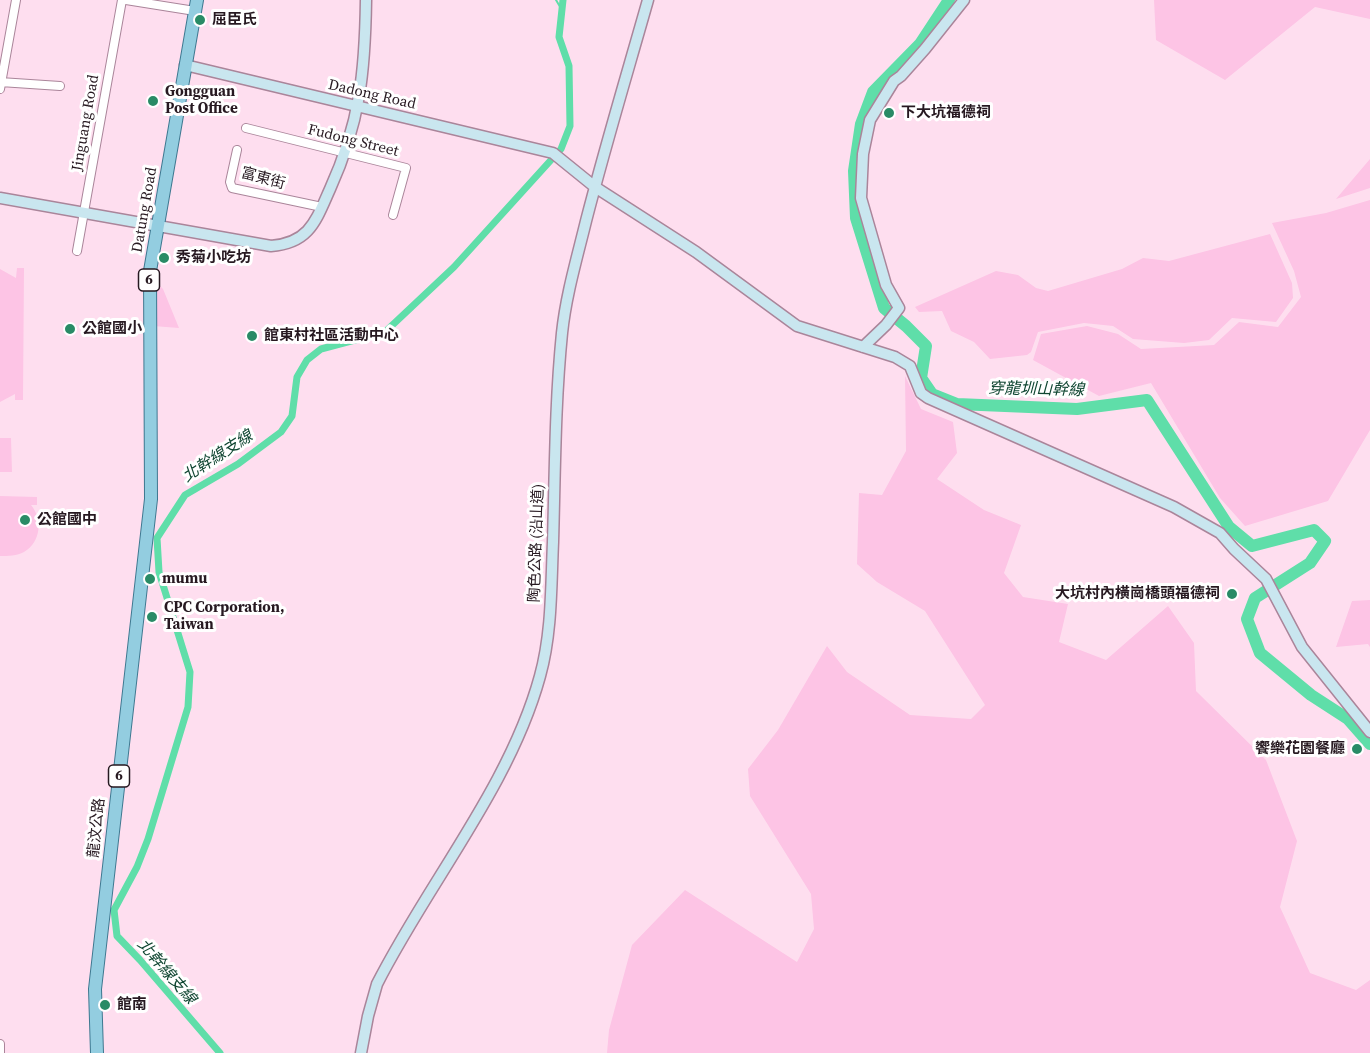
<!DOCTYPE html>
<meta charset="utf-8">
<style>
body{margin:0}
canvas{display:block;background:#fedeef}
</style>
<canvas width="1370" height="1053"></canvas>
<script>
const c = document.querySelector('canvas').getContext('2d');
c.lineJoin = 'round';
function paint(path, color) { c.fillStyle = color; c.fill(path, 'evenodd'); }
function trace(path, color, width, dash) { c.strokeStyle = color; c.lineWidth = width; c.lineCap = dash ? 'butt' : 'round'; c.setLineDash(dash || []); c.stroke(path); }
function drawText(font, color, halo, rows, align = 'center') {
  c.font = font + ' "Source Serif 4","Noto Sans TC",serif'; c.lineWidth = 6; c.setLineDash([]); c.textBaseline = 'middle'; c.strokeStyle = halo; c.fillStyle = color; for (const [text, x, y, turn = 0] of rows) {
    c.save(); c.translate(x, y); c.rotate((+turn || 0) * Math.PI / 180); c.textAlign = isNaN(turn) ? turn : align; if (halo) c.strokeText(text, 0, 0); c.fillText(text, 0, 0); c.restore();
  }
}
const green = new Path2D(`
 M1154 0H1370V19L1315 7 1225 80 1156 40Z
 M1370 159V188L1336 199Z
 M1370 200V430L1328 501 1245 526 1220 498 1151 383 1099 396 1033 360 1041 334 1087 326 1118 334 1141 349 1214 345 1239 322 1278 327 1301 297 1294 271 1272 223 1326 213Z
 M1270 234 1292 283 1293 298 1276 322 1232 318 1209 340 1184 343 1133 339 1113 326 1084 323 1038 332 1031 352 1027 355 990 359 974 342 951 331 942 311 919 312 915 307 996 271 1018 275 1036 288 1048 291 1122 269 1143 258 1169 261Z
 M17 268H24L23 400H15V394L0 402V269L16 278Z
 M155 281 163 289 179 328 153 326Z
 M905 376 921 409 953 422 957 453 937 479 984 510 1021 525 1004 573 1023 597 1068 604 1059 642 1106 660 1168 606 1194 643 1196 691 1266 760 1297 841 1280 907 1310 973 1356 990 1370 980V1053H607L609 1030 632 945 685 890 797 962 814 929 811 894 750 796 748 769 778 730 827 646 847 672 910 715 971 719 985 705 925 611 877 582 857 564 859 493 882 495 906 451Z
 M0 438H11L12 472H0Z
 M0 496 37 497V505H31C43 519 41 542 24 552 17 556 8 556 0 556Z
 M1370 600V647L1368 644 1336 647 1352 601Z`);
const stream = new Path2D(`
 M556 0 562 10`);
const canal = new Path2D(`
 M220 1053 140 960 117 936 114 910 137 867 148 839 188 707 190 672 159 572 157 538 185 495 238 464 281 432 292 416 297 377 307 360 321 349 385 332 454 267 561 149 570 126 569 66 559 37 563 0`);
const river = new Path2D(`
 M949 0 920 44 873 92 861 124 854 171 856 218 884 308 906 326 926 346 921 378 932 394 957 404 1077 409 1147 400 1229 527 1252 546 1314 530 1325 541 1310 563 1255 598 1247 619 1260 653 1311 695 1348 719 1370 744`);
const street = new Path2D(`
 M126 0 195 11
 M0 82 60 86
 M0 89 16 0
 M246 128 406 168 393 215
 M237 150 230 182 232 188 322 207
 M77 251 122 0
 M0 1044V1053`);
const secondary = new Path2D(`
 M185 65 553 153 595 187 696 252 797 326 895 357 910 366 921 393 928 398 1174 507 1220 533 1234 549 1266 579 1302 647 1370 732
 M0 198 271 246C310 243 316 220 330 189 360 123 365 72 366 0
 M863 347 886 325 899 308 886 285 861 198 863 154 870 120 894 81 901 76 925 49 964 0
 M361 1053 368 1016 377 984C428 883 510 786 540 676 552 633 551 586 553 542 555 472 555 403 562 333 566 295 577 258 586 221 605 147 627 74 648 0`);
const primary = new Path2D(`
 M97 1053 95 989 151 499 150 271 197 0`);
const markers = [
 [200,20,6,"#298b66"],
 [153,101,6,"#298b66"],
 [889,113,6,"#298b66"],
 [164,258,6,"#298b66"],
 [70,329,6,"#298b66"],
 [252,336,6,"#298b66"],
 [25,520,6,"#298b66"],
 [150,579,6,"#298b66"],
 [1232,594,6,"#298b66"],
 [152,617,6,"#298b66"],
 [1357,749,6,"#298b66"],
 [105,1005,6,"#298b66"]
];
const shields = [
 [149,280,21],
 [119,776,21]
];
const shieldNames = [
 ["6",149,280],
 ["6",119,776]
];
const poiNames = [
 ["屈臣氏",212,20],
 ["Gongguan",165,92],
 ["Post Office",165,109],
 ["下大坑福德祠",901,113],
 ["秀菊小吃坊",176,258],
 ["公館國小",82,329],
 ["館東村社區活動中心",264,336],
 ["公館國中",37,520],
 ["mumu",162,579],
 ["大坑村內橫崗橋頭福德祠",1220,594,"right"],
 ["CPC Corporation,",164,608],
 ["Taiwan",164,625],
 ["饗樂花園餐廳",1345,749,"right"],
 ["館南",117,1005]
];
const streetNames = [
 ["Dadong Road",372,95,13],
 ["Jinguang Road",86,123,-80],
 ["Fudong Street",353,141,14],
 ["富東街",263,179,15],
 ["Datung Road",145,210,-80],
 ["陶色公路 (沿山道)",537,543,-88],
 ["龍汶公路",97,828,-84]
];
const waterNames = [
 ["穿龍圳山幹線",1036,390,1],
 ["北幹線支線",218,457,-33],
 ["北幹線支線",166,972,49]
];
paint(green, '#fdc4e5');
trace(stream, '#5fdea9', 2);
trace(canal, '#5fdea9', 7);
trace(river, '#5fdea9', 12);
trace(street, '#aa859a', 10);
trace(secondary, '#aa859a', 13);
trace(primary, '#3e7890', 14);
trace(street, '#fff', 8);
trace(secondary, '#c9e6ef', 10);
trace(primary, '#93cde0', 12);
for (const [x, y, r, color] of markers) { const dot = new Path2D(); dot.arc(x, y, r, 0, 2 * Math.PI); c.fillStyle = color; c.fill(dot); trace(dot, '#fff', 2); }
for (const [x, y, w] of shields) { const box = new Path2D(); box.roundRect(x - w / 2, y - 11, w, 22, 4.5); c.fillStyle = '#fff'; c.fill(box); trace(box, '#271921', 1.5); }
drawText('bold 14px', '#271921', null, shieldNames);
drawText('bold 15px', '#271921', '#fff', poiNames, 'left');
drawText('15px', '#271921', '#fff', streetNames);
drawText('italic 16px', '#104632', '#fff', waterNames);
</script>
